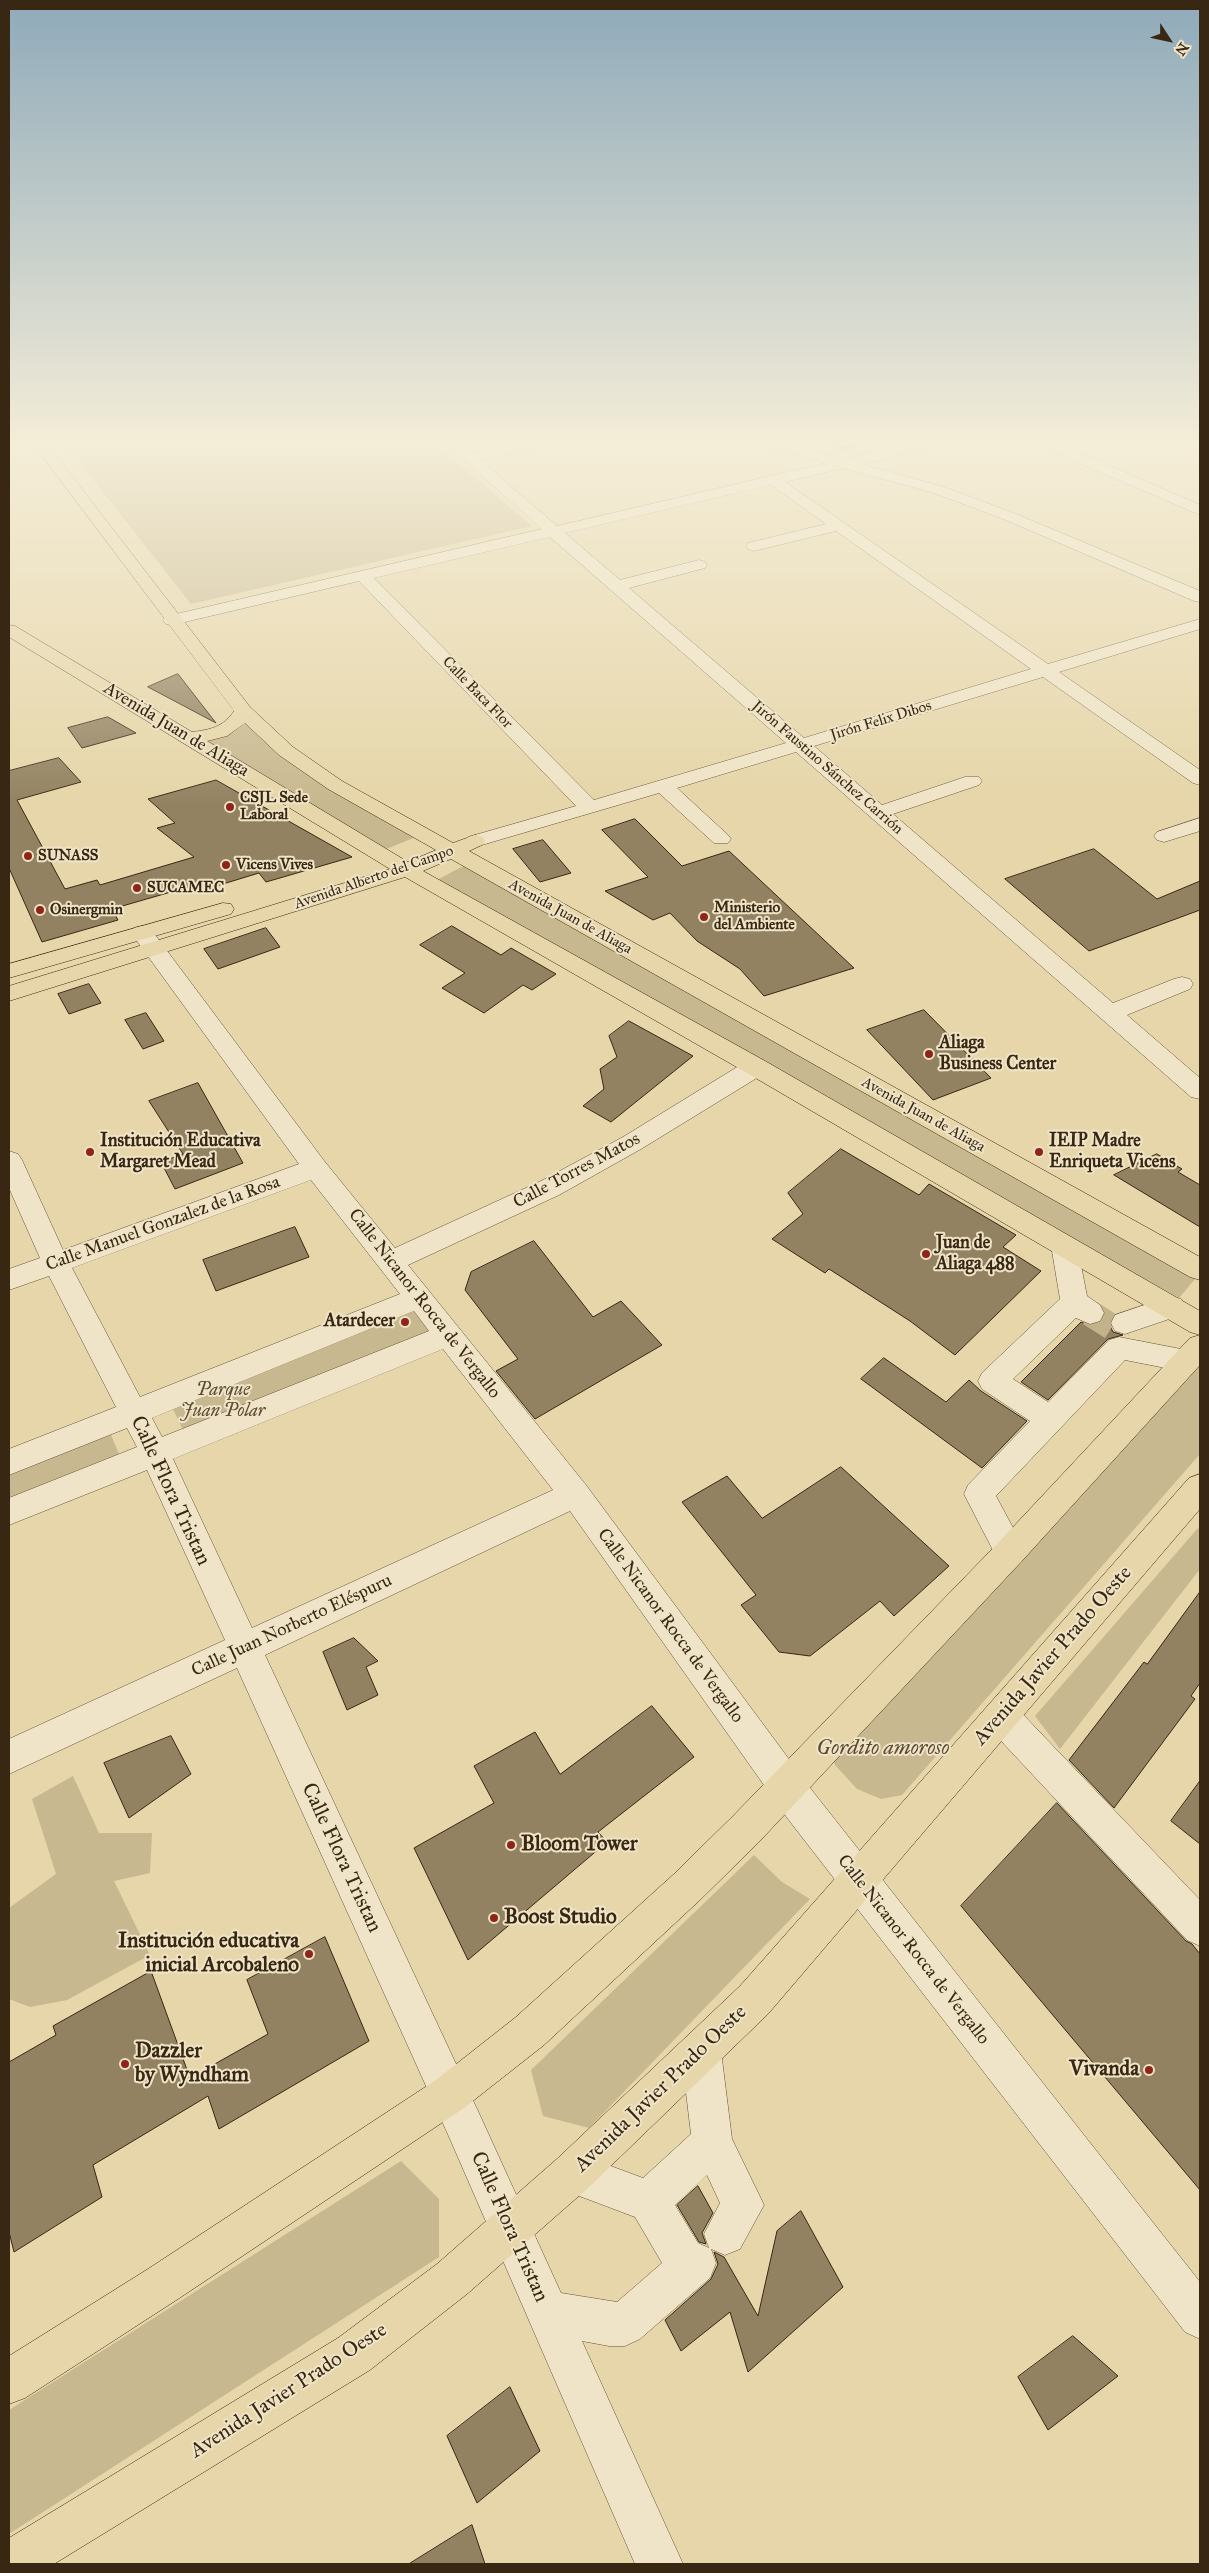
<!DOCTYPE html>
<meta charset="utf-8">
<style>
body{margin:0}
#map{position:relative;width:1209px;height:2573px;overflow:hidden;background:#e6d6a9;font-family:"IM FELL Great Primer",serif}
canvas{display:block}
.frame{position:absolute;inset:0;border:10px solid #382712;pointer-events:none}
.north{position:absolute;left:1144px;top:15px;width:50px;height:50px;-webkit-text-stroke:4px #efe4c7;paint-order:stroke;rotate:125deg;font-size:14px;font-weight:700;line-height:20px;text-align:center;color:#382712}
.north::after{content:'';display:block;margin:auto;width:18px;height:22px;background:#382712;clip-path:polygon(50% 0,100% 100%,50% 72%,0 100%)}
</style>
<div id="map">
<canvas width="1209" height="2573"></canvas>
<div class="frame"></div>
<div class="north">N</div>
</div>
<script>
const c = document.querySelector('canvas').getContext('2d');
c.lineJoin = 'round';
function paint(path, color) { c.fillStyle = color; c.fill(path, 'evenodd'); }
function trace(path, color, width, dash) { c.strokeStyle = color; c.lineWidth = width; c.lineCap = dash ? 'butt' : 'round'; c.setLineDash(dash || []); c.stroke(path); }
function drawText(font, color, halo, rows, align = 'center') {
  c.font = font + ' "IM FELL Great Primer",serif'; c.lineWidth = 4; c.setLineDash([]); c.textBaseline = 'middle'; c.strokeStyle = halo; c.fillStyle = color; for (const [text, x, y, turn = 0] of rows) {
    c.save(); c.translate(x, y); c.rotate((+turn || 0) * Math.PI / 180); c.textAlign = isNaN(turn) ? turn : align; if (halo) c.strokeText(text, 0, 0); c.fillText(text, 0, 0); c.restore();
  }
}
const green = new Path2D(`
 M66 445H436L532 526 191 604Z
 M243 711 264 732 423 834 379 852 190 738 204 737Z
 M469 863 1195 1279 1179 1298 435 881Z
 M407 1303 439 1339 188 1440 168 1399Z
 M1200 1345V1454L902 1795 881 1799 857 1789 835 1765 827 1742Z
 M106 1423 124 1466 9 1512V1463Z
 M1198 1528 1200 1530V1569L1060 1749 1035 1716Z
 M73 1776 99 1833H152L150 1873 114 1881 150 1955 67 2000 30 2007 9 1999V1908L56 1874 32 1799Z
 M754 1855 782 1882 810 1899 589 2128 543 2116 531 2070Z
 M401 2161 439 2199V2257L9 2534V2410Z`);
const stream = new Path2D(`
 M836 445 843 448 856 445`);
const building = new Path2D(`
 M178 674 216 723 148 687Z
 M108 717 136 733 82 748 68 728Z
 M59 758 81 782 17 800 65 889 97 880 100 885 194 857 157 828 175 823 148 799 216 780 352 857 266 882 259 873 213 887 209 881 112 909 118 920 42 942 9 868V771Z
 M635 819 682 866 729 851 854 968 764 996 740 969 697 941 670 913 653 920 605 891 648 877 602 830Z
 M543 840 571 873 540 882 513 849Z
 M1094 849 1157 899 1200 881V910L1089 951 1005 879Z
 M452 926 501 955 511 948 556 974 532 990 523 985 484 1013 442 988 465 973 420 945Z
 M266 928 280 947 218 969 204 949Z
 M89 984 101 1003 69 1014 58 994Z
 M924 1010 991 1078 933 1100 867 1030Z
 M146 1013 164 1041 143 1049 125 1020Z
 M629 1021 693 1056 611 1122 583 1106 604 1089 600 1069 617 1057 609 1036Z
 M198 1083 243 1163 175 1189 161 1162 183 1154 149 1101Z
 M841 1149 919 1195 929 1184 1016 1235 1003 1247 1041 1271 955 1355 910 1321 829 1269 825 1273 772 1239 803 1214 788 1193Z
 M1157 1154 1182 1169 1178 1172 1200 1185V1227L1114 1175Z
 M295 1227 309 1257 216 1291 203 1260Z
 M534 1241 593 1317 621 1301 662 1345 535 1419 496 1371 518 1359 465 1290 471 1272Z
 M1105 1310 1113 1315 1109 1324 1113 1332 1123 1335 1108 1339 1048 1400 1021 1382 1081 1322 1091 1326 1102 1322 1106 1314Z
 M884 1358 946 1402 969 1380 981 1391 1027 1421 982 1468 861 1379Z
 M841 1467 949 1566 894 1616 880 1601 810 1656 779 1652 741 1605 756 1595 682 1502 727 1476 762 1518Z
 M1200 1592V1683L1191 1696 1195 1699 1114 1808 1069 1760 1144 1662 1147 1664Z
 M354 1638 378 1661 366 1667 378 1695 347 1710 323 1652Z
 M652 1706 694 1757 598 1832 607 1842 468 1960 414 1848 494 1803 474 1766 535 1732 560 1774Z
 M171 1736 191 1774 129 1818 104 1763Z
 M1200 1781V1844L1171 1821Z
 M1057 1803 1186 1941 1192 1944 1200 1954V2190L961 1906Z
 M325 1937 369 2041 219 2129 208 2096 93 2165 102 2197 14 2252 9 2232V2062L56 2035 53 2026 151 1971 190 2078 268 2034 247 1980Z
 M698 2186 713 2213 702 2233 706 2244 699 2242 677 2205Z
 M801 2211 843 2287 748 2372 730 2312 681 2351 665 2320 711 2279 718 2264 714 2252 724 2257 758 2316 777 2231Z
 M1073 2336 1118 2376 1048 2430 1018 2377Z
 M510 2387 540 2451 477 2503 447 2436Z
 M472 2525 485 2564H409Z`);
const minorTunnel = new Path2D(`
 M1090 1313 1112 1327 1125 1323`);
const minor = new Path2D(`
 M447 445H463L472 453 508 445H536L534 448 480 460 557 526 826 463 770 448 768 445H792L844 459 905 445H931L929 448 861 464 944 487 1016 514 1200 591V602L1194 601 1006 520 934 493 843 468 785 482 1048 664 1200 619V629L1059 672 1200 770V785L1193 783 1043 677 814 746 882 805 965 777H979L982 781 979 785 893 814 1113 1003 1174 979 1182 977 1190 979 1193 984 1190 989 1127 1015 1200 1078V1099L1191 1097 796 752 677 788 728 835 731 839 728 843H714L659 793 475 847 468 845 465 841 468 837 576 806 359 581 172 625 166 624 163 620 166 616 172 615 542 529ZM771 485 826 524 748 543 746 546 748 549 754 551 836 531 1031 669 804 738 629 588 705 568 707 565 705 562 699 560 620 580 565 533ZM550 537 786 743 594 800 374 578Z
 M1043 445H1062L1200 505V515L1045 448Z
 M1200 818V831L1164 842 1157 840 1154 836 1157 832Z
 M142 926 150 928 325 1162 395 1248 541 1181 623 1137 747 1061 756 1059 765 1061 768 1067 765 1073 641 1149 559 1195 408 1265 586 1485 814 1793 1200 2282V2339L1185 2332 788 1819 570 1511 265 1655 478 2111 561 2293 617 2302 662 2263 635 2217 558 2188 552 2173 558 2158 573 2152 643 2178 691 2134 681 2051 687 2037 701 2031 715 2037 721 2051 732 2139 764 2205 740 2249 725 2255 711 2249 716 2263 710 2278 640 2339 625 2346H609L582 2341 683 2564H635L450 2139 237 1668 9 1774V1739L225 1640 147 1470 9 1525V1498L137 1447 127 1428 9 1475V1449L116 1407 49 1276 9 1290V1269L40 1258 9 1188V1151L18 1154 22 1160 63 1250 299 1164 131 933 134 928ZM311 1180 400 1294 140 1397 72 1268ZM414 1311 429 1331 162 1437 152 1418ZM443 1349 553 1490 252 1628 173 1459ZM707 2175 720 2203 704 2234 709 2248 698 2243 675 2205Z
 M1064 1235 1073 1238 1077 1245 1087 1296 1100 1305 1104 1313 1100 1321 1090 1324 1076 1318 1013 1379 1048 1402 1109 1340 1119 1337 1186 1350 1196 1353 1200 1361 1196 1369 1186 1372 1125 1360 996 1496 1026 1552 1021 1562 1010 1566 999 1562 964 1494 968 1485 1030 1421 982 1389 978 1381 982 1373 1060 1299 1051 1245 1055 1238Z
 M1171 1296 1181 1299 1185 1307 1181 1315 1125 1334 1115 1331 1111 1323 1115 1315Z
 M1001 1700 1013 1704 1200 1900V1946L1187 1940 989 1728 984 1716 989 1704Z`);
const major = new Path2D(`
 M34 445H48L250 707 293 747 342 781 453 843 475 835 482 837 485 841 482 845 469 851 1200 1257V1280L1190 1277 451 859 423 871 765 1061 1200 1311V1365L1021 1562 759 1842 700 1900 544 2045 464 2108 178 2299 25 2398 9 2404V2356L148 2269 436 2080 516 2017 674 1874 733 1816 999 1542 1190 1338 1200 1335 1190 1332 747 1073 405 877 9 1001V986L390 869 9 637V625L15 626 192 732C209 730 224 727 234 711ZM245 723 279 755 328 789 436 850 408 862 207 741 227 736Z
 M223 903 231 904 234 909 231 914 9 978V964Z
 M1200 1474V1509L768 2014 588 2188 467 2294 370 2370 54 2564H9V2538L338 2338 437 2264 558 2158 740 1986 1189 1478Z`);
const markers = [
 [230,807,5,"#8f2418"],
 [28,856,5,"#8f2418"],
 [226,865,5,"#8f2418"],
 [137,888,5,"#8f2418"],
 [40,910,5,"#8f2418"],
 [704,917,5,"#8f2418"],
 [929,1054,5,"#8f2418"],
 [90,1152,5,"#8f2418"],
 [1039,1152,5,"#8f2418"],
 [926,1254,5,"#8f2418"],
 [405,1322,5,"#8f2418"],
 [511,1845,5,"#8f2418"],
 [494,1918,5,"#8f2418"],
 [309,1954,5,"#8f2418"],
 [125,2064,5,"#8f2418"],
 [1149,2070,5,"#8f2418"]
];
const farStreetnames = [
 ["Calle Baca Flor",477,693,46],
 ["Jirón Felix Dibos",881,721,-17],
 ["Jirón Faustino Sánchez Carrión",827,768,41],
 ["Avenida Alberto del Campo",374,878,-19],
 ["Avenida Juan de Aliaga",570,917,29],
 ["Avenida Juan de Aliaga",923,1115,29]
];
const farPoinames = [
 ["CSJL Sede",240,798],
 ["Laboral",240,815],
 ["SUNASS",38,856],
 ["Vicens Vives",236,865],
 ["SUCAMEC",147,888],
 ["Ministerio",714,908],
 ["del Ambiente",714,925],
 ["Osinergmin",50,910]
];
const streetNames = [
 ["Avenida Juan de Aliaga",176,730,31],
 ["Calle Torres Matos",577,1171,-28],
 ["Calle Manuel Gonzalez de la Rosa",163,1224,-20],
 ["Calle Nicanor Rocca de Vergallo",424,1304,52],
 ["Calle Juan Norberto Eléspuru",292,1626,-25],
 ["Calle Nicanor Rocca de Vergallo",670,1626,54],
 ["Calle Nicanor Rocca de Vergallo",913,1950,52]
];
const poiNames = [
 ["Aliaga",939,1044],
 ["Business Center",939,1065],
 ["Institución Educativa",100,1142],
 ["Margaret Mead",100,1163],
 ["IEIP Madre",1049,1142],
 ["Enriqueta Vicens",1049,1163],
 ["Juan de",936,1244],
 ["Aliaga 488",936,1265],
 ["Atardecer",395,1322,"right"]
];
const parkNames = [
 ["Parque",223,1391],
 ["Juan Polar",223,1412]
];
const nearStreetnames = [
 ["Calle Flora Tristan",170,1491,65],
 ["Avenida Javier Prado Oeste",1053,1656,-49],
 ["Calle Flora Tristan",341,1858,65],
 ["Avenida Javier Prado Oeste",661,2089,-44],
 ["Calle Flora Tristan",509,2227,66],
 ["Avenida Javier Prado Oeste",289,2391,-33]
];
const nearParknames = [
 ["Gordito amoroso",883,1749]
];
const nearPoinames = [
 ["Bloom Tower",521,1845],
 ["Boost Studio",504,1918],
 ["Institución educativa",299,1942,"right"],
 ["inicial Arcobaleno",299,1966,"right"],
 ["Dazzler",135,2052],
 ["by Wyndham",135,2076],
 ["Vivanda",1139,2070,"right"]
];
paint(green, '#c8b88f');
trace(stream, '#7d6c4e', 5);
paint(building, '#928261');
trace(building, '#382712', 1);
trace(minorTunnel, '#c3b38b', 26, [26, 13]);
trace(minor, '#645338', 1);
trace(major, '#382712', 1);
paint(minor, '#efe4c7');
paint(major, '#e6d6a9');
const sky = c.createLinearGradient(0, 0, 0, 805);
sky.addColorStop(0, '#8faaba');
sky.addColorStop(0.55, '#f4edd8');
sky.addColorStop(1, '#f4edd800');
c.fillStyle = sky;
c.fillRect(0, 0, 1209, 805);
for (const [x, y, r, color] of markers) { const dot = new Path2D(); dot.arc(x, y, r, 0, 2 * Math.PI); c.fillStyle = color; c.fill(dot); trace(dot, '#efe4c7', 2); }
drawText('15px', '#382712', '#efe4c7', farStreetnames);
drawText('bold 15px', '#382712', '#efe4c7', farPoinames, 'left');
drawText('18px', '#382712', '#efe4c7', streetNames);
drawText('bold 18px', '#382712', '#efe4c7', poiNames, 'left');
drawText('italic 18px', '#5c4b31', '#efe4c7', parkNames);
drawText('21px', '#382712', '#efe4c7', nearStreetnames);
drawText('italic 21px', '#5c4b31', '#efe4c7', nearParknames);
drawText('bold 21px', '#382712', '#efe4c7', nearPoinames, 'left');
</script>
